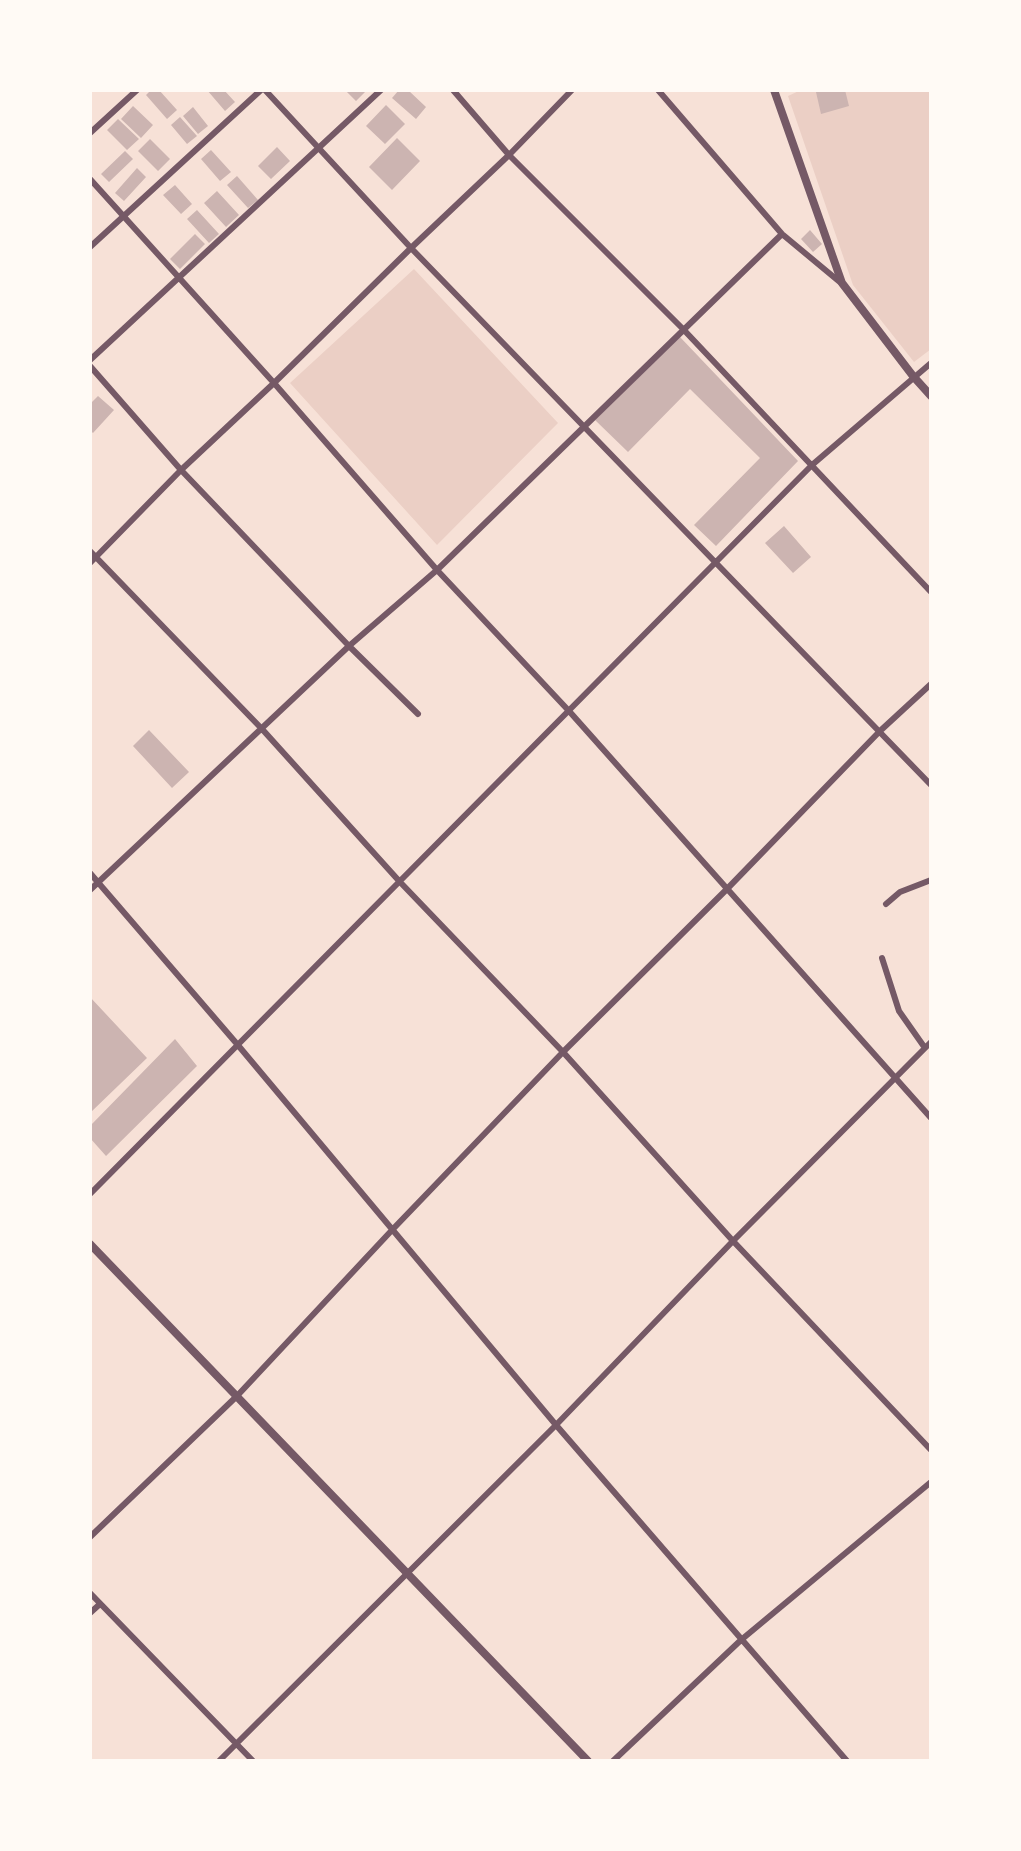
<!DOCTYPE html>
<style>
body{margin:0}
#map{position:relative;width:1021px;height:1851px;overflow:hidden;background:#f7e1d7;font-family:"Exo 2",sans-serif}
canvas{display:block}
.frame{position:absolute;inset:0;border:92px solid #fffaf5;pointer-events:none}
</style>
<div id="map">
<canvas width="1021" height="1851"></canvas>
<div class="frame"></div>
</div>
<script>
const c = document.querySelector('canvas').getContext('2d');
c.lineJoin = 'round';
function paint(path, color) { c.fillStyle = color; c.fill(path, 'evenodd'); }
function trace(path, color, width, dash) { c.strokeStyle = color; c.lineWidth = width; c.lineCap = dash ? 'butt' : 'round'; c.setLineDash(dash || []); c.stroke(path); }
const green = new Path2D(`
 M801 90H931V349L914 362 853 285 788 96Z
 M414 269 558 423 437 545 290 383Z`);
const building = new Path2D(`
 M151 90H159L177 110 167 119 146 95Z
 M207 90H224L235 102 225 111Z
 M345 90H363L365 92 356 101Z
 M399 90H408L426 107 416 119 392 98Z
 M825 90H845L849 106 821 114 816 92Z
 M386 105 405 124 385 144 366 126Z
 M133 106 153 125 141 138 121 119Z
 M193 107 208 126 198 134 183 116Z
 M180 117 197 136 187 144 171 125Z
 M118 119 139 139 127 150 107 130Z
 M397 138 420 161 392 190 369 167Z
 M150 139 170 159 158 171 138 151Z
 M277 147 290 161 271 179 258 166Z
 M211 150 231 172 220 181 201 159Z
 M125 151 133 159 109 182 101 174Z
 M137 168 146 177 124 201 115 193Z
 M237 176 258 200 248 208 227 185Z
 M175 185 192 204 181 214 163 195Z
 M217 191 239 215 226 227 204 203Z
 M197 210 219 234 209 243 187 219Z
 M810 230 822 244 813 252 801 239Z
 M195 234 205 244 180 269 170 259Z
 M680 337 798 461 716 546 694 525 760 458 690 389 628 452 595 420Z
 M98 396 114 410 93 433 90 430V404Z
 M784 526 811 557 793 573 765 543Z
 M149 730 189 772 172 788 133 746Z
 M90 997 147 1058 90 1113Z
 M175 1039 197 1066 106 1156 90 1138V1126Z`);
const minor = new Path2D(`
 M265 90 411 248 931 785
 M453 90 509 155 683 329 931 592
 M658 90 782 234 841 283
 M90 133 137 90
 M90 179 274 383 437 570 569 711 931 1118
 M90 247 261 90
 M90 360 381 90
 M90 366 181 470 349 646 418 714
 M90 551 262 729 400 882 563 1052 733 1241 931 1450
 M90 563 181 470 274 383 411 248 509 155 572 90
 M90 873 237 1044 556 1425 847 1761
 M90 890 349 646 437 570 782 234
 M886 904 900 892 931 880
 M882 958 899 1011 925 1048
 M90 1194 812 465 931 363
 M90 1537 237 1396 393 1229 563 1052 727 889 880 731 931 684
 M90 1593 253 1761
 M90 1613 100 1604
 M219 1761 556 1425 733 1241 931 1042
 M613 1761 741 1640 931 1482`);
const tertiary = new Path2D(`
 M774 90 842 283 913 376 931 396
 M90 1244 588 1761`);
paint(green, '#ebcfc5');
paint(building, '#ccb4b1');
trace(minor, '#755966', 6);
trace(tertiary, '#755966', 8);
</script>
